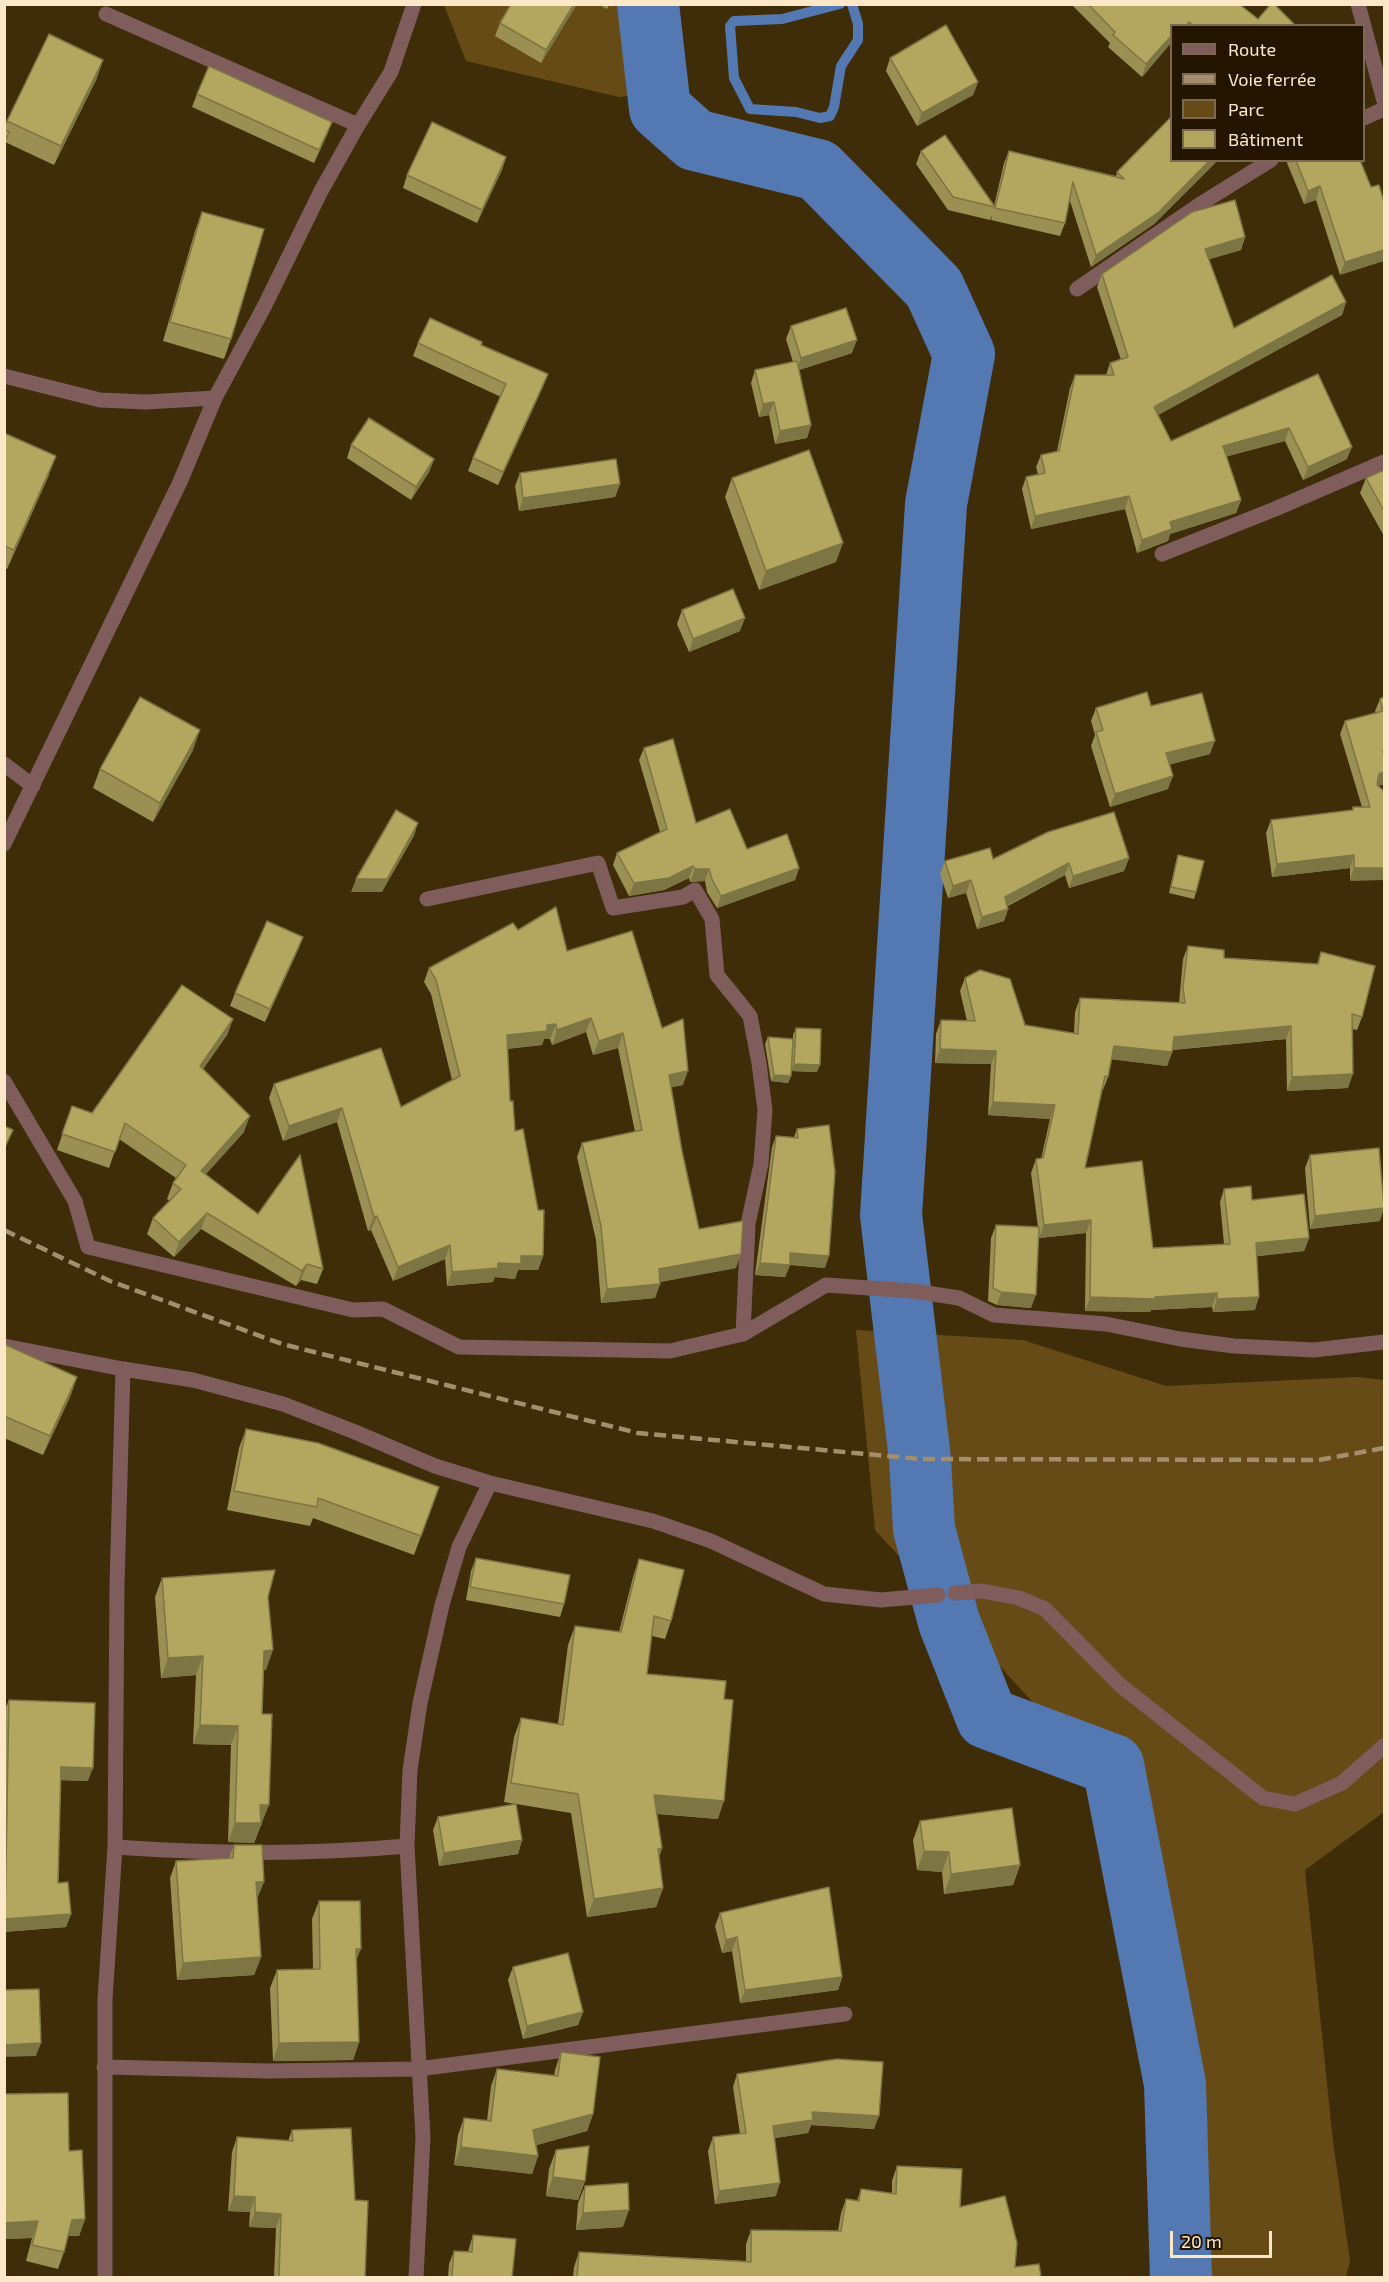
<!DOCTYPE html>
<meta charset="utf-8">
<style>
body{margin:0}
#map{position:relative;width:1389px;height:2282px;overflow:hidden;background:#3f2c09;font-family:"Exo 2",sans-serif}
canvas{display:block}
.frame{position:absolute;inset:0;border:6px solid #fce8c9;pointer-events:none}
.legend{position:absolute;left:1170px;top:24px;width:195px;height:138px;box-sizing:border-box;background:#231500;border:2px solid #7a6950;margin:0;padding:8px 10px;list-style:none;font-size:18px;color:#fce8c9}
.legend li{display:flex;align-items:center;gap:12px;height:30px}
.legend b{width:30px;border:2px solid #7a6950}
.scale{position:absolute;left:1170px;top:2231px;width:102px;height:27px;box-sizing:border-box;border:3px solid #fce8c9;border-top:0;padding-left:8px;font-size:18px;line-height:21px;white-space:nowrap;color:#fce8c9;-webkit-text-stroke:4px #231500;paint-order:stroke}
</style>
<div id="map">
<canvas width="1389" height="2282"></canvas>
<div class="frame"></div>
<ul class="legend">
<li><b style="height:8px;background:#7f5d5c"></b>Route</li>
<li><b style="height:8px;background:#a38f6e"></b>Voie ferrée</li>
<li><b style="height:16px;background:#674b16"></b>Parc</li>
<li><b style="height:16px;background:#b3a760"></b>Bâtiment</li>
</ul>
<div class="scale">20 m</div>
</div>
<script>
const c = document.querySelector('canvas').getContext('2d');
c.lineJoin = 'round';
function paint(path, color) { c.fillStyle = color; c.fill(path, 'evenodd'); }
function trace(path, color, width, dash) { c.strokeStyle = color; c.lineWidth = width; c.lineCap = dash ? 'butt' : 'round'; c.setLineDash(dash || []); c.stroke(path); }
const green = new Path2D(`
 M444 5H666L676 91 619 97 466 61Z
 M856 1330 1023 1340 1166 1386 1357 1377 1384 1380V1812L1305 1870 1333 2141 1350 2261 1346 2277H1188L1092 1767 875 1530Z`);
const stream = new Path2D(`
 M840 4 782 19 734 21 730 26 734 78 750 109 796 112 820 118 830 116 834 107 841 66 858 40V24L852 4`);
const river = new Path2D(`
 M648 4 660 109 695 140 818 170 934 288 964 354 936 504 891 1215 920 1459 924 1529 949 1622 987 1718 1113 1765 1175 2084 1181 2278`);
const street = new Path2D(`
 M1358 4 1384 101
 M106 14 358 125
 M1364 118 1384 109
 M1077 289 1202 203 1271 160
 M4 376 100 400 146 402 215 398
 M1162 554 1275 509 1384 462
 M4 764 33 786
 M4 844 180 482 215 398 264 307 321 191 358 125 391 72 414 4
 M427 899 598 863 613 908 683 897 695 890 712 919 717 975 750 1016 759 1063 765 1110 761 1164 748 1224 743 1334
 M4 1081 75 1201 88 1247 353 1310 383 1309 459 1347 670 1351 743 1334 826 1285 913 1291 959 1298 994 1315 1106 1324 1180 1339 1234 1346 1314 1350 1384 1342
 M4 1346 123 1369 193 1380 283 1404 355 1432 435 1466 490 1483 653 1521 711 1541 824 1594 881 1600 938 1595
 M955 1593 982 1591 1019 1598 1045 1609 1120 1685 1263 1798 1295 1804 1342 1783 1384 1746
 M115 1847C213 1854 309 1855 407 1846
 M104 2067 269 2071 418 2069 845 2014
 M105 2278V1999L115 1847 117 1584 123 1369
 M416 2278 423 2137 407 1846 410 1770 420 1703 442 1605 459 1547 490 1483`);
const rail = new Path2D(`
 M4 1230 110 1281 282 1344 638 1433 920 1459 1319 1460 1384 1448`);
const wall = new Path2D(`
 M511 4H577L541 63 495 36 500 23Z
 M598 4H610L607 9Z
 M1071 4H1239L1258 19 1294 26H1172V46L1170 44 1142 77 1108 47 1110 43Z
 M890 58 978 82 973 95 917 126 886 71Z
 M103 60 96 80 54 165 5 142 4 145V129L7 121Z
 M197 94 332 122 327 135 314 163 192 107Z
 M921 151 994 206 1004 163 1009 151 1116 176 1117 172 1172 160H1218L1154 224 1091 267 1069 198 1065 223 1060 236 991 220 992 215 990 220 948 210 916 164Z
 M506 157 502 170 477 223 403 188 407 175Z
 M1288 160H1360L1371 187 1379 185 1340 275 1316 200 1304 204 1287 163Z
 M202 212 231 339 224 359 163 341 195 231Z
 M1245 237 1241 250 1209 259 1234 328 1346 302 1342 315 1158 415 1171 441 1318 374 1347 459 1303 480 1285 441 1226 456 1241 500 1236 513 1170 534 1168 541 1137 553 1125 509 1031 529 1022 489 1026 477 1038 474 1036 467 1041 455 1057 451 1070 388 1075 375H1106L1110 363 1121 360 1097 287 1102 274Z
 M791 326 852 353 799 370 811 425 807 438 775 444 769 415 759 417 751 383 755 370 793 362 786 339Z
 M418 343 482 345 543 387 498 485 468 471 473 458 501 397 413 356Z
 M4 433 49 475 7 569 4 568Z
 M351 445 434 459 429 472 411 500 347 458Z
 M1384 470V536L1360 493 1366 478Z
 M520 473 620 484 615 497 519 511 515 486Z
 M732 478 836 562 759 590 725 497Z
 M682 610 740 631 689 652 677 624Z
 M1384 697V784L1378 786 1384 791 1350 881V868L1272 877 1266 833 1271 820 1352 811 1353 807H1362L1340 734 1345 721 1376 713 1375 711 1380 699Z
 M1151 706 1210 754 1170 764 1168 789 1110 807 1091 746 1095 735 1091 721 1096 708Z
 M644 748 696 823 747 849 799 868 795 880 717 908 707 892 705 881 690 882 689 878 664 890 629 896 613 865 617 853 660 832 639 760Z
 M193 750 153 822 93 788 100 769Z
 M1178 855 1196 892 1194 899 1169 893 1176 862Z
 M1129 858 1124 871 1069 888 1065 875 1008 906V909L1004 921 977 929 966 893 948 898 940 874 945 861 993 859Z
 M518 930 567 951 662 1028 683 1085 671 1087 682 1151 699 1229 736 1268 660 1282V1284L655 1298 601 1303 596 1240 577 1157 582 1143 635 1132 618 1048 593 1055 586 1032 552 1045 550 1039H544L542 1045 507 1049 510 1101 515 1131 543 1256 538 1270H518L515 1279 495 1277 493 1282 447 1286 445 1259 393 1281 371 1230 368 1231 337 1122 283 1141 269 1098 274 1084 401 1107 452 1080 431 994 424 982 429 968Z
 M303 937 298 950 265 1022 230 1006 235 993Z
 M1188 946 1224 958 1317 964 1321 952 1362 1017 1357 1030 1352 1029 1348 1088 1287 1091 1286 1039 1173 1050 1167 1066 1111 1059 1108 1077 1103 1090H1102L1085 1168 1153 1248 1224 1244 1220 1202 1224 1189 1252 1200 1309 1238 1304 1251 1257 1256 1255 1310 1213 1312 1212 1307 1151 1310 1150 1312 1085 1311 1086 1233 1039 1238 1031 1308 997 1305 988 1301 991 1238 996 1225 1038 1227 1031 1173 1036 1159H1041L1050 1119 988 1115 991 1064 935 1063 936 1034 941 1020 967 1021 960 991 965 978 1025 1025 1074 1033 1075 1012 1080 998 1179 1003 1183 959Z
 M233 1019 227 1035 203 1069 244 1132 206 1174 323 1269 317 1284 301 1280 296 1286 201 1229 174 1257 147 1234 153 1218 170 1201 167 1199 173 1183 176 1178 119 1139 109 1168 57 1150 72 1106 92 1113Z
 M796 1028 817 1072 791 1071V1076L788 1083 771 1081 765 1044 768 1037 793 1039V1035Z
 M797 1129 825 1268 790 1265 785 1277 755 1275 772 1147 776 1136 794 1137Z
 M1310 1155 1380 1221 1310 1229 1305 1168Z
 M4 1344 77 1377 70 1397 43 1455 4 1438Z
 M246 1429 439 1487 414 1555 313 1518 310 1526 227 1510 239 1448Z
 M476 1558 564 1604 560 1617 466 1600 471 1571Z
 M639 1559 671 1621 665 1639 652 1636 647 1674 724 1699 718 1819 657 1814 662 1848 659 1858 663 1888 656 1907 587 1917 571 1813 516 1804 522 1840 518 1854 439 1866 433 1830 438 1817 515 1804 504 1802 514 1737 521 1718 558 1724 568 1645 575 1626 619 1632 633 1577Z
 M162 1578 268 1597 266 1670H264L262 1714V1825H261L254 1843 228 1842 231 1745 193 1744 196 1675 161 1678 155 1597Z
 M9 1700 88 1781 60 1780 58 1883 71 1914 66 1927 4 1932V1711Z
 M920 1821 1020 1865 1013 1885 944 1894 942 1872 917 1870 913 1840Z
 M234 1845 261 1957 254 1975 177 1980 170 1878 176 1861 229 1858Z
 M319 1901 356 1961 359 2042 353 2060 273 2061 270 1988 277 1970 313 1969 312 1919Z
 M720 1913 842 1977 838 1990 740 2003 732 1951 722 1953 715 1926Z
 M513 1967 583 2012 578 2025 523 2039 508 1980Z
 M561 2052 593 2114 587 2131 536 2145 538 2156 532 2174 454 2165 458 2135 464 2118 487 2121 491 2086 497 2069 554 2076 555 2070Z
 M737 2074 874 2129 811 2125 808 2133 775 2138 776 2196 715 2204 708 2151 713 2137 740 2134 733 2087Z
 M292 2130 355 2200 365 2277H274L276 2228 249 2227 250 2212 228 2211 232 2152 237 2137 288 2141Z
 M556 2150 585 2181 578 2200 546 2196 549 2169Z
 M69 2151 85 2219 79 2236H68L64 2252 58 2269 26 2261 32 2238 4 2239Z
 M897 2166 960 2207 1015 2267 1041 2277H573L574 2267 579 2252 746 2261V2244L751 2230 838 2231 841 2213 846 2199 857 2201 861 2189 892 2194V2181Z
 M585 2186 623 2227 576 2230 578 2203Z
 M473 2235 512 2277H448L449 2264 454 2251 468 2252 469 2248Z`);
const shadedWall = new Path2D(`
 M574 4H577L541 63 546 50Z
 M1172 35V39L1170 44 1142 77 1146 64Z
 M103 60 96 80 54 165 61 146Z
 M978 82 973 95 917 126 922 113Z
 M332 122 327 135 314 163 319 150Z
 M506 157 502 170 477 223 482 210Z
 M1210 160H1218L1154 224 1091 267 1096 255Z
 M1320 186 1316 200 1304 204 1308 191Z
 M1245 237 1241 250 1200 262 1205 249Z
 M1384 250V261L1340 275 1345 262Z
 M1346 302 1342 315 1150 419 1154 407Z
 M857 340 852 353 796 371 801 358Z
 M548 374 543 387 498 485 503 472Z
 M774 402 769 415 759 417 763 404Z
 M811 425 807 438 775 444 780 431Z
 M1289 428 1285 441 1218 459 1223 446Z
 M1352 447 1347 459 1303 480 1308 467Z
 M56 456 49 475 7 569 14 550Z
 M434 459 429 472 411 500 416 487Z
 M620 484 615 497 519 511 523 498Z
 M1129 496 1125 509 1031 529 1035 516Z
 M1241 500 1236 513 1170 534 1168 541 1137 553 1142 540 1170 522Z
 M843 543 836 562 759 590 766 571Z
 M745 618 740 631 689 652 693 639Z
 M200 730 193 750 153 822 160 803Z
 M1215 741 1210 754 1161 767 1166 753Z
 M1384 772V784L1374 787 1379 774Z
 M1173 776 1168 789 1110 807 1115 794Z
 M418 823 414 836 382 892H351L356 879Z
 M1354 855 1350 868 1272 877 1277 864Z
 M1129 858 1124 871 1069 888 1073 876Z
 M1069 863 1065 875 1000 909 1005 897Z
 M693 866 689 878 664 890 629 896 634 883Z
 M799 868 795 880 717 908 721 896Z
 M1354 868H1384V880L1350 881Z
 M695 869H709L705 881 690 882Z
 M971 880 966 893 948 898 953 886Z
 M1008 909 1004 921 977 929 982 917Z
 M303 937 298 950 265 1022 270 1009Z
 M591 1018 586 1032 552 1045 557 1030Z
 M233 1019 227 1035 194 1082 200 1066Z
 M556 1024 550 1039H544L542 1045 502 1049 507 1035 547 1025Z
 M1291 1026 1286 1039 1170 1050 1174 1037Z
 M623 1033 618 1048 593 1055 599 1041Z
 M1114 1046 1172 1052 1167 1066 1109 1059Z
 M940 1049 996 1051 991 1064 935 1063Z
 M794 1064 820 1065 817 1072 791 1071Z
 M688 1071 683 1085 664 1089 669 1075Z
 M1353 1074 1348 1088 1287 1091 1292 1077Z
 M774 1075 791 1076 788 1083 771 1081Z
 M993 1102 1055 1105 1050 1119 988 1115Z
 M342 1108 337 1122 283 1141 289 1126Z
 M250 1116 244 1132 195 1186 201 1171Z
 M1384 1208 1380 1221 1310 1229 1315 1216Z
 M207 1213 201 1229 174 1257 179 1242Z
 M377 1216 371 1230 368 1231 374 1217Z
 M1091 1220 1086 1233 1039 1238 1044 1225Z
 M1309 1238 1304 1251 1251 1257 1256 1243Z
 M450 1245 445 1259 393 1281 398 1267Z
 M790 1253 829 1256 825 1268 786 1264Z
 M741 1254 736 1268 654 1283 659 1269Z
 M521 1256H543L538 1270H518L515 1279 495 1277 493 1282 447 1286 452 1272 498 1263Z
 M760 1263 790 1265 785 1277 755 1275Z
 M307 1264 301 1280 296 1286 302 1271Z
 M660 1284 655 1298 601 1303 607 1289Z
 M1001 1292 1036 1295 1031 1308 997 1305Z
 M1217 1293 1212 1307 1151 1310 1150 1312 1085 1311 1090 1297H1155Z
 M1259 1297 1255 1310 1213 1312 1217 1299Z
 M77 1377 70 1397 43 1455 50 1436Z
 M273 1650 266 1670H257L264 1651Z
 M203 1656 196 1675 161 1678 168 1658Z
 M200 1725 238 1726 231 1745 193 1744Z
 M61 1767 93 1768 88 1781 56 1780Z
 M654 1795 724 1801 718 1819 648 1813Z
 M260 1805H269L254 1843 228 1842 235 1823Z
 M522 1840 518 1854 439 1866 444 1853Z
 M662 1848 656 1867 658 1849Z
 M924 1851 949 1852 942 1872 917 1870Z
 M1020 1865 1013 1885 944 1894 951 1874Z
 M256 1882H264L257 1899Z
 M663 1888 656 1907 587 1917 594 1899Z
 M71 1914 66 1927 4 1932 5 1919Z
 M737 1937 732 1951 722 1953 726 1940Z
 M356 1949H361L354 1966Z
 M261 1957 254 1975 177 1980 183 1963Z
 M842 1977 838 1990 740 2003 745 1990Z
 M583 2012 578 2025 523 2039 527 2026Z
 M359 2042 353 2060 273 2061 279 2043Z
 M41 2043 36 2056 4 2057V2045Z
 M812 2112 879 2116 874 2129 811 2125 808 2133 769 2139 773 2126Z
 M593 2114 587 2131 527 2148 533 2130Z
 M461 2147 538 2156 532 2174 454 2165Z
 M553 2177 585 2181 578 2200 546 2196Z
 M780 2183 776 2196 715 2204 719 2191Z
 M234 2196 255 2197 250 2212 228 2211Z
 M629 2210 623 2227 576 2230 583 2213Z
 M255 2212 281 2214 276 2228 249 2227Z
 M85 2219 79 2236H66L72 2220Z
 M38 2221 32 2238 4 2239V2223Z`);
const building = new Path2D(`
 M511 4H574L546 50 500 23Z
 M1088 4H1239L1258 19 1271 4H1274L1294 24 1293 26H1194L1189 22 1186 26H1172V35L1146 64 1113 35 1115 32Z
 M946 25 978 82 922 113 890 58Z
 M49 34 103 60 61 146 7 121Z
 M209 66 332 122 319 150 197 94Z
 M1172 116V160H1210L1159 212 1096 255 1073 182 1065 223 995 208 1009 151 1124 179 1117 172Z
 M432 122 506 157 482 210 407 175Z
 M4 130 9 132 4 143Z
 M945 135 995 207 953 197 921 151Z
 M1296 160H1360L1371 187 1379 185 1384 202V250L1345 262 1320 186 1308 191Z
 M1235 200 1245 237 1205 249 1234 328 1332 275 1346 302 1154 407 1171 441 1318 374 1352 447 1308 467 1289 428 1223 446 1241 500 1170 522 1172 529 1142 540 1129 496 1035 516 1026 477 1045 473 1041 455 1059 451 1075 375H1114L1110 363 1128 357 1102 274 1192 212Z
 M202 212 264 229 231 339 170 322Z
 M846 308 857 340 801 358 791 326Z
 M430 318 482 342 481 345 548 374 503 472 473 458 506 384 418 343Z
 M797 361 811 425 780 431 774 402 763 404 755 370Z
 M369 418 434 459 416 487 351 445Z
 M4 433 56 456 14 550 4 546Z
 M809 450 843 543 766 571 732 478Z
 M616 459 620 484 523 498 520 473Z
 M1384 470V511L1366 478Z
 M733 589 745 618 693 639 682 610Z
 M1147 692 1151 706 1202 693 1215 741 1166 753 1173 776 1115 794 1096 732 1103 730 1096 708Z
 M140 697 200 730 160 803 100 769Z
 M1384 697V750L1383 751 1384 756V772L1379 774 1377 785 1384 791V868H1354V855L1277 864 1271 820 1353 810V807H1370L1345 721 1383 711 1380 699Z
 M673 739 696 823 730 809 747 849 787 834 799 868 721 896 712 879 709 869H695L693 866 669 878 634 883 617 853 667 829 644 748Z
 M396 810 418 823 387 879H356Z
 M1114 812 1129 858 1073 876 1069 863 1005 897 1008 909 982 917 971 880 953 886 945 861 990 848 993 859 1048 832Z
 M1178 855 1204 861 1196 892 1171 887Z
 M556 907 567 951 632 931 662 1028 683 1019 688 1071 669 1075 682 1151 699 1229 743 1221 741 1254 659 1269 660 1284 607 1289 601 1226 582 1143 642 1130 623 1033 599 1041 591 1018 557 1030 556 1024 547 1025V1031L507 1035 510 1101H513L515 1131 523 1129 538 1210H544L543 1256H521V1264L498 1263V1268L452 1272 450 1245 398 1267 377 1216 374 1217 342 1108 289 1126 274 1084 381 1048 401 1107 460 1076 436 980 429 968 513 923 518 930Z
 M267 921 303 937 270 1009 235 993Z
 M1188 946 1224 950V958L1318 964 1321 952 1375 966 1362 1017 1352 1014 1353 1074 1292 1077 1291 1026 1174 1037 1172 1052 1114 1046 1108 1077 1105 1076 1085 1168 1142 1161 1153 1248 1230 1244 1224 1189 1251 1186 1252 1200 1304 1194 1309 1238 1256 1243 1259 1297 1217 1299V1293L1155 1297V1299L1090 1297 1091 1220 1044 1225 1036 1159 1043 1158 1055 1105 993 1102 996 1051 940 1049 941 1020 975 1021 965 978 980 970 1010 979 1025 1025 1078 1034 1080 998 1185 1003 1183 987Z
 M182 985 233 1019 200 1066 250 1116 201 1171 258 1214 300 1155 323 1269 307 1264 302 1271 207 1213 179 1242 153 1218 181 1189 173 1183 186 1165 125 1123 115 1152 62 1134 72 1106 92 1113Z
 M796 1028 821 1029 820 1065 794 1064Z
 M768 1037 793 1039 791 1076 774 1075Z
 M829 1125 835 1172 829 1256 790 1253V1265L760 1263 776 1136 798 1138 797 1129Z
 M4 1126 13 1130 4 1149Z
 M1379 1148 1384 1208 1315 1216 1310 1155Z
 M996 1225 1039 1227 1036 1295 1001 1292 993 1288Z
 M4 1344 77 1377 50 1436 4 1416Z
 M246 1429 318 1443 439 1487 421 1536 318 1498 317 1507 234 1491Z
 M476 1558 570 1575 564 1604 470 1587Z
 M639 1559 684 1570 671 1621 654 1616 647 1674 726 1681 724 1699 733 1700 724 1801 654 1795 662 1848 658 1849 663 1888 594 1899 578 1794 511 1783 521 1718 563 1725 575 1626 621 1632Z
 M275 1570 268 1597 273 1650 264 1651 262 1714H272L269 1805H260L261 1823H235L238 1726 200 1725 203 1656 168 1658 162 1578Z
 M9 1700 95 1703 93 1768 61 1767 58 1883 68 1882 71 1914 5 1919Z
 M516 1804 522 1840 444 1853 438 1817Z
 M1012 1808 1020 1865 951 1874 949 1852 924 1851 920 1821Z
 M234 1845H262L264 1882H256L261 1957 183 1963 176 1861 233 1858Z
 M829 1887 842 1977 745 1990 737 1937 726 1940 720 1913Z
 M319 1901H360L361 1949H356L359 2042 279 2043 277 1970 320 1969Z
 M568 1953 583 2012 527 2026 513 1967Z
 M39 1989 41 2043 4 2045V1990Z
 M561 2052 600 2057 593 2114 533 2130 538 2156 461 2147 464 2118 491 2121 497 2069 558 2076Z
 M837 2059 883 2062 879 2116 812 2112 813 2120 773 2126 780 2183 719 2191 713 2137 746 2133 737 2074Z
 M68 2093 69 2151 82 2150 85 2219 72 2220 64 2252 32 2245 38 2221 4 2223V2094Z
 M351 2128 355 2200 368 2201 365 2277H279L281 2214 255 2212V2197L234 2196 237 2137 293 2141 292 2130Z
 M589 2146 585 2181 553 2177 556 2150Z
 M897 2166 962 2169 960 2207 1005 2196 1017 2243 1015 2267 1039 2264 1041 2277H577L579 2252 751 2262V2230L841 2231 846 2199 859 2201 861 2189 896 2194Z
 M628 2183 629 2210 583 2213 585 2186Z
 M473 2235 516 2239 512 2277H452L454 2251 472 2252Z`);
paint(green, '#674b16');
trace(stream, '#5478b2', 10);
trace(river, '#5478b2', 62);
trace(street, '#7f5d5c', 15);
trace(rail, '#a38f6e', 4.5, [12, 6]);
paint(wall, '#9a9053');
paint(shadedWall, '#7d7543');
paint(building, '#b3a760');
trace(building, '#7d7543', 1.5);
</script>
